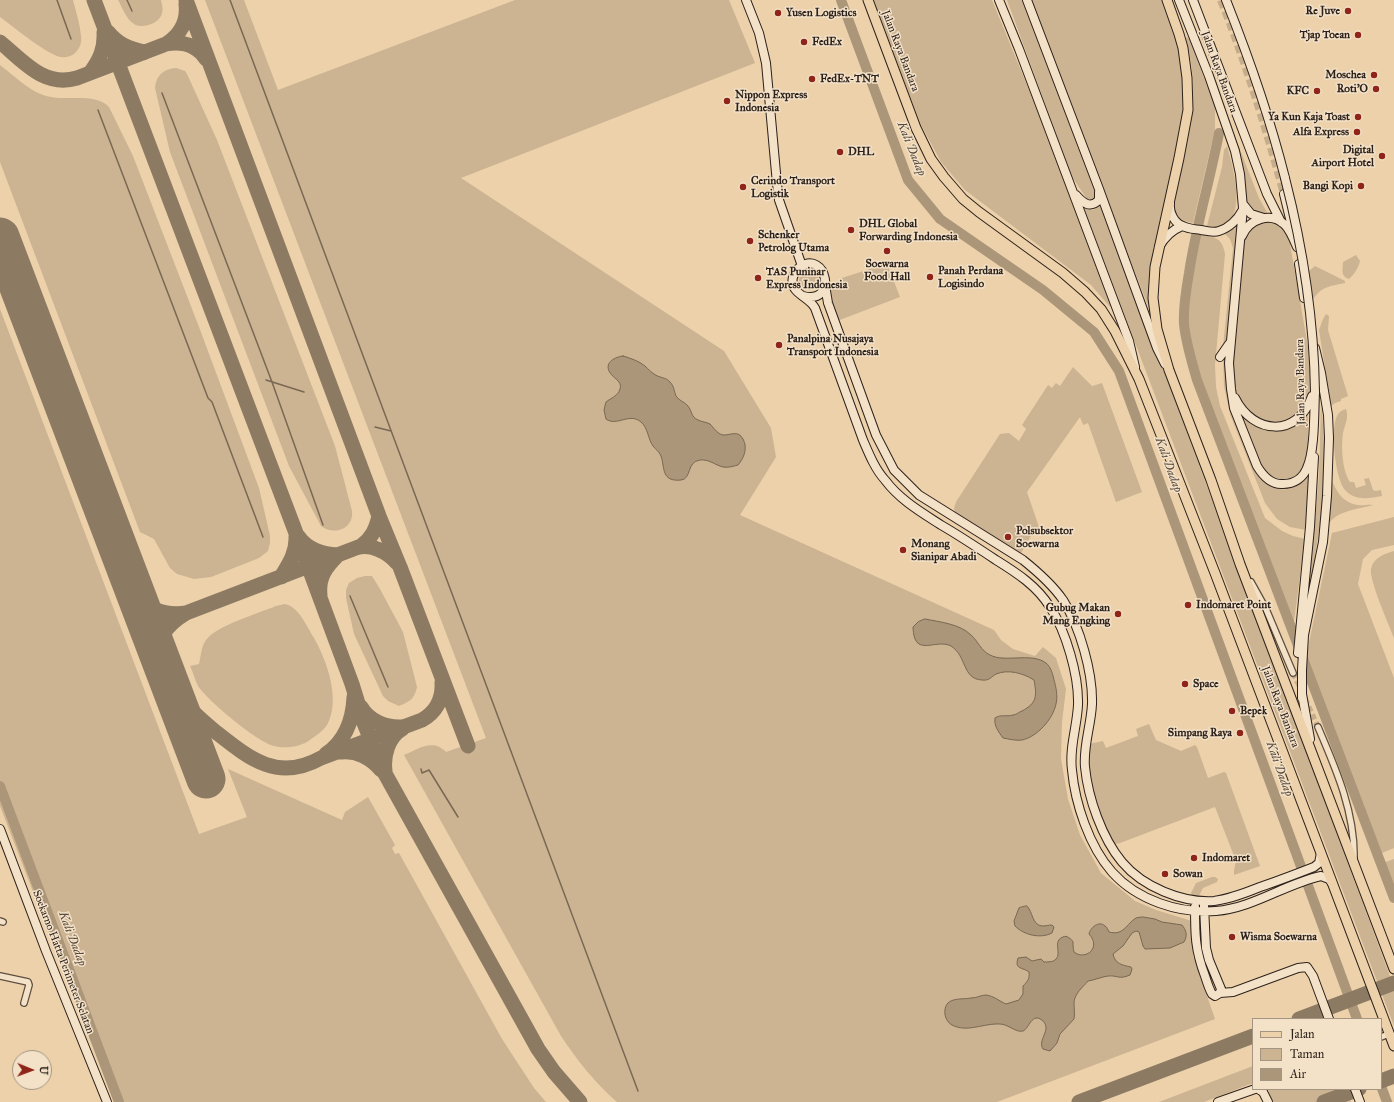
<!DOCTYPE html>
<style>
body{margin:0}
#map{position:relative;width:1394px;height:1102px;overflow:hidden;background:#ecd1aa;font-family:"IM FELL Great Primer",serif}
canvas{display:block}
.legend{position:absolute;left:1252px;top:1018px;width:130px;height:72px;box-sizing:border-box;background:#f3e1c8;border:1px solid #a49583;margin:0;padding:5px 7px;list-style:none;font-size:12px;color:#2d221b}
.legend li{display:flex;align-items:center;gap:8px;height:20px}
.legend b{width:20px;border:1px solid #a49583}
.north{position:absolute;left:12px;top:1050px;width:40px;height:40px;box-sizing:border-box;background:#f3e1c8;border:1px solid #a49583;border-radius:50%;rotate:91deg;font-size:11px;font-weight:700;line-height:16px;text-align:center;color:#2d221b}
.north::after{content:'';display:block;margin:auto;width:14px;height:18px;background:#8f2418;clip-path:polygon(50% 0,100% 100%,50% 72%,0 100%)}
</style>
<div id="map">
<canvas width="1394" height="1102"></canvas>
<ul class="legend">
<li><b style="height:5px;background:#ecd1aa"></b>Jalan</li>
<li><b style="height:11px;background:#ccb392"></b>Taman</li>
<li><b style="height:11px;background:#ab9679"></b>Air</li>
</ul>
<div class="north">U</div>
</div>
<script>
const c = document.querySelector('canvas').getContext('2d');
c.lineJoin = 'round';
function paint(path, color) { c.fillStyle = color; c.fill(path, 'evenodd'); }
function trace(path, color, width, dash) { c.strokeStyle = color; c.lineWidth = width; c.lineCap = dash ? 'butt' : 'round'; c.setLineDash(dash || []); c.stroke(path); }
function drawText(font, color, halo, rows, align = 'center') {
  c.font = font + ' "IM FELL Great Primer",serif'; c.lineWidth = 3; c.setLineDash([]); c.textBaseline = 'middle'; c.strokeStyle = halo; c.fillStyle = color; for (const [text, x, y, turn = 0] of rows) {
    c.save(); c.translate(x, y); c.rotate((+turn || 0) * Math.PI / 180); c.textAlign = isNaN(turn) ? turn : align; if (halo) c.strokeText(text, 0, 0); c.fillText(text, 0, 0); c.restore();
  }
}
const green = new Path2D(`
 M0 0H73C76 12 80 24 81 36 82 42 80 48 75 53 72 56 66 58 61 57 49 56 11 25 0 17Z
 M118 0H161C162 5 164 10 161 16 157 24 142 29 134 24 126 19 122 7 118 0Z
 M205 0H244L278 90 515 0H729L755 63 461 178 724 351 771 428 776 457 740 515 994 630 1001 640 1013 649 1035 656 1043 647 1056 658 1066 689 1062 722 1061 759 1068 799 1080 835 1101 873 1135 901 1156 910 1192 921 1193 956 1215 1019 997 1102H617C595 1083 577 1060 561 1036L404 755C418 749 433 738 446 752L486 738Z
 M873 0H992L1034 102 1111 306 1110 307 1091 285 965 190 941 162 921 125Z
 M1007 0H1025L1096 190 1095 197 1092 200 1087 199 1072 177Z
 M1031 0H1163C1167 13 1174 27 1177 41 1184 69 1185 97 1182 125L1150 293V311L1062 85Z
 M1189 37 1215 108V129L1193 223C1183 221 1177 218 1173 209 1174 192 1180 174 1184 157 1194 114 1197 80 1186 38Z
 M0 65C13 75 27 89 43 95 63 103 94 91 109 107L133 156 199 327 259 488 270 536V543L268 551 259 558 211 577 194 579 177 574 170 568 154 539 140 532 0 162Z
 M176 68 185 71 187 74 217 140 335 446 352 511C354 529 334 536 321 526L289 466 170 152 155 88C156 75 164 69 176 68Z
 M1234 137H1235L1259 198 1268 214 1254 213 1246 205Z
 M1227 146C1234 170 1252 234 1207 226L1222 167 1224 150Z
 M1102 205 1394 987V1026L1084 208 1093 210Z
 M1238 221 1226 344 1223 347 1233 248 1230 239 1223 232Z
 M1270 221 1280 226 1289 238 1308 347 1311 389 1309 398 1303 409 1292 419 1282 423 1264 422 1245 410 1238 397 1234 385 1231 363 1243 243C1249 226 1253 224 1270 221Z
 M1199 234C1214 238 1222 236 1225 254L1215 365 1216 387 1220 406 1265 518 1282 531 1293 536 1305 539 1293 629 1199 380C1193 361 1186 342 1186 323 1185 293 1192 262 1199 234Z
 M1356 255 1360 261C1359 267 1353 276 1349 279 1340 276 1343 269 1343 262Z
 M885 264 888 266 900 297 837 321 829 294 833 285 842 278Z
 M1315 266 1345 281V283C1331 286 1321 286 1313 300L1309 271Z
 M799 280a10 10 0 1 1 20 0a10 10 0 1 1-20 0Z
 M0 309 199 834 247 817 228 769 342 820 345 812 368 797 395 845 392 848 395 854 399 853 502 1039 534 1088 546 1102H114L0 806Z
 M1326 314 1329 316 1328 330 1348 396 1341 399V401L1335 403 1331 406 1319 330 1323 319Z
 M1223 355 1225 356C1223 402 1239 433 1256 473 1272 495 1296 495 1310 472L1306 530 1290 527 1277 519 1265 503 1230 414 1224 386Z
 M1073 367 1092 386 1102 383 1142 492 1116 502 1088 423 1083 425 1080 417 1027 492 1040 530 1033 532 1020 555 955 513 954 508 956 502 1000 434 1009 433 1019 441 1026 429 1022 425 1048 385 1052 388 1056 383 1060 386Z
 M1321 404C1325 440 1326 478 1321 514 1317 548 1311 581 1305 615H1303L1315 522 1319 474Z
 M1346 409C1349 418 1345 424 1343 433 1341 447 1342 470 1350 482H1354L1356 488 1366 485 1364 479 1369 478 1373 490 1376 491 1381 490 1382 496C1370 498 1357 501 1347 492 1335 483 1330 429 1337 416 1339 412 1342 410 1346 409Z
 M1237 411C1258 436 1287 440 1308 412V456L1301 473 1289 480H1276L1270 477 1259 465Z
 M1330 477C1336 490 1342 503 1358 505 1363 506 1369 504 1373 505 1359 509 1340 510 1330 522L1327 521Z
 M1394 517V545L1372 550 1363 559 1358 584 1394 678V848L1382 853 1306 657 1332 533Z
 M1394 551V638C1389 625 1369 580 1371 569 1373 558 1384 554 1394 551Z
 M365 576H372L380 589 403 632 417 687C414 699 411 701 399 706L388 701 383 696 354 634 346 598V590L349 583 357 578Z
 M285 604C299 607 307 627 314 638 327 661 341 700 327 725 323 731 317 735 311 739 302 747 285 749 274 746 257 742 207 700 198 686 195 680 193 672 190 666L199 664C201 656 201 647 206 640 216 626 259 613 276 606Z
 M1149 724 1156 740 1181 751 1195 745 1197 747 1208 778 1224 772 1226 773 1260 866 1234 875V870L1236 861 1215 807 1120 843 1114 844C1103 822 1089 790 1088 766 1087 759 1088 751 1089 744L1103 741 1106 748 1138 736 1136 729Z
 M1394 859V903L1380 864Z
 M1212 877H1215L1218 879 1217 882 1203 888 1198 898H1193L1191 893 1196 883Z
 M1253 1066V1083L1204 1102H1159Z
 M1268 1089H1346L1351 1102H1272Z`);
const water = new Path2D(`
 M623 356C630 358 639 361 645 366 648 369 651 372 654 374 659 378 666 377 670 382 674 386 674 391 676 396 679 401 685 402 688 406 692 411 691 417 698 420 702 422 706 422 710 424 714 428 718 435 724 435 731 435 738 430 743 439 748 448 744 458 738 465 734 466 728 468 723 467 715 465 709 459 700 460 686 462 692 479 681 480 661 482 665 468 661 456 659 451 656 450 653 446 648 439 648 428 641 422 629 412 617 427 606 419L604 410 606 402C611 398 618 396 620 389 623 381 612 378 609 371 605 362 615 357 623 356Z
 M925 619C940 622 960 624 971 635 978 641 981 651 990 655 1005 663 1031 652 1046 663 1051 667 1053 675 1054 680 1056 687 1058 696 1056 704 1053 719 1037 737 1022 740 1016 741 1009 739 1003 738 998 731 994 726 995 718 1001 714 1006 717 1013 715 1016 715 1019 712 1022 711 1037 703 1037 696 1034 680 1023 673 1008 669 996 674 991 677 989 681 982 680 962 679 967 656 951 646 935 638 914 659 913 627L918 622Z
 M1027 906C1033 912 1032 925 1042 926 1046 926 1049 925 1052 925L1054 927 1052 933C1040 939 1024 935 1015 926L1014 921 1019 908Z
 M1143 917 1155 919 1162 922 1182 925C1186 930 1188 935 1184 942L1170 948 1145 949 1143 946 1139 932 1136 931 1132 933 1123 946 1113 954C1115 964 1122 965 1131 967L1132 969 1130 975C1118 980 1118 975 1108 976 1101 977 1095 980 1088 981 1083 987 1075 993 1074 1002 1074 1008 1075 1014 1074 1019L1060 1034 1057 1043 1050 1051 1043 1049C1037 1040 1052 1030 1043 1021 1032 1011 1029 1029 1023 1031 1016 1033 1008 1024 1000 1024 984 1023 967 1033 952 1025 948 1023 946 1019 945 1015 943 996 960 1000 971 998 977 998 981 995 986 995 994 996 999 1001 1006 1004L1019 1000 1023 994V986C1027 982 1030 979 1029 972 1023 967 1014 970 1018 958L1026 957 1032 961 1041 959 1044 962C1048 962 1054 962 1056 959 1062 953 1052 941 1063 937 1065 936 1067 936 1069 938 1071 939 1072 940 1073 942 1073 945 1073 949 1074 952 1085 961 1102 948 1089 934 1090 928 1099 920 1105 926 1107 927 1108 930 1109 932 1124 936 1126 924 1136 918Z`);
const stream = new Path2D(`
 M57 0 71 39
 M127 0 132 11
 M230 0 638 1091
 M162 93 272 382 323 525
 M98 110 208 398 212 402 263 537
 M266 380 304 392
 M375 427 391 431
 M350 596 388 687
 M421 769 422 773 429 770 458 817`);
const river = new Path2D(`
 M841 0 908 180 940 219 1043 290 1094 332 1119 371 1357 1019
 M1219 133C1210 180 1196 226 1189 273 1186 290 1183 307 1184 324 1186 344 1192 362 1197 380L1394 898
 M0 786 119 1102
 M1381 1086 1387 1102`);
const taxiway = new Path2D(`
 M94 0 296 533 352 684 364 723 383 770 538 1049 554 1072 580 1102
 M186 0 379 516 400 567 468 746
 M108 32C118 44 129 49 145 52L143 53
 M0 42C23 61 44 88 77 78L166 44C182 41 197 45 206 59
 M166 44C180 35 188 21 186 4
 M90 73C100 60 105 48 104 32
 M298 536C308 550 322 554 338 555 326 567 318 577 320 595
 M356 548C370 543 388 552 397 563
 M283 576 281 577C289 564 297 552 296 536
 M133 588C146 609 162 616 186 613
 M161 662C155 639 166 625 186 613L361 546C372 538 376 529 379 516
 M162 665C168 675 173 687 180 697 190 711 204 722 217 733 250 759 278 782 321 758L422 720C436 712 443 699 442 682
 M361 707C369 721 386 728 402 727
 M341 752C356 750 371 758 381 770
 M326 754C345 741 353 720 354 697
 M385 771C383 756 388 737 402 729
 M1299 1019 1394 983
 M1381 1081 1394 1076
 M1079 1102 1253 1036
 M1324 1102 1359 1089`);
const runway = new Path2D(`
 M0 237 206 779`);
const streetTunnel = new Path2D(`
 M1293 673 1301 689
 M1305 699 1318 727`);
const secondaryTunnel = new Path2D(`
 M1221 0C1246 63 1266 128 1284 194`);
const street = new Path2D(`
 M1251 582 1266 609 1293 673
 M1318 727C1336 769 1355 812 1354 859
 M0 921 3 922
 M0 976 28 982 29 985 24 1003
 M1381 1037 1389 1034`);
const secondary = new Path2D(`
 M746 0 759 33 766 63 777 184 779 200 802 266
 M999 0 1019 49 1118 312 1129 341 1135 367
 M1027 0 1099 189 1157 348 1165 364
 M1179 0 1209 76 1235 151 1240 174 1243 208 1229 363 1231 389 1234 408 1257 466C1263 476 1271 485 1283 484 1294 484 1303 478 1307 468 1315 451 1314 412 1315 392
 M1193 0 1267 194 1281 222
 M1226 0C1249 58 1270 118 1285 178
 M1284 194 1293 231
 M1076 195C1083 203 1090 209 1099 200V192
 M1170 204C1169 212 1174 223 1183 226 1188 229 1195 229 1201 230 1207 231 1213 233 1219 231 1229 228 1238 219 1242 211
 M1243 204 1251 214 1264 218
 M1242 236C1249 219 1271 211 1285 225 1290 230 1294 240 1297 247
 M1159 247C1164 238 1172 230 1182 226
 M1299 264 1304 298
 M825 285 828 303 876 435 894 470 919 495 1023 560C1038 572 1052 584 1063 600 1080 627 1093 673 1092 704 1091 726 1083 746 1085 767 1088 798 1102 838 1122 862 1143 887 1182 903 1214 901 1230 899 1245 893 1260 887 1278 881 1296 874 1314 867L1319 863 1321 853
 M803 296C839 305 826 249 800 267 796 270 794 273 793 277 789 294 809 296 815 308L863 440C869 454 875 469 885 480 900 500 921 512 941 525 960 536 978 548 996 560 1017 573 1037 586 1050 607 1066 631 1079 676 1078 705 1077 727 1069 748 1072 770 1075 803 1089 846 1112 872 1137 900 1179 914 1216 911 1253 908 1285 884 1321 876L1329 879 1332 883
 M1220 357 1229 344
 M1235 398C1253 435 1298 438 1312 396
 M1298 653 1310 527 1314 457
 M1302 694 1310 739
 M1302 698V670L1304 635 1323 542 1327 496 1329 438 1328 415 1321 373 1315 348
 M0 829 46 951 107 1102
 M1204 906 1206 948 1209 960 1221 989 1220 993
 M1195 907C1195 934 1195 950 1205 976 1207 982 1209 989 1212 994L1215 996 1220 993 1233 992 1298 968 1307 967 1313 976 1329 1019
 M1258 1089 1263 1092 1268 1102
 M1355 1089 1360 1102
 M1218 1102 1255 1089`);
const primary = new Path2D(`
 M868 0 916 128 931 159 944 177 963 199 979 212 1063 273 1085 292 1101 309 1115 331 1139 379 1215 573 1394 1046
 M1167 0 1179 34 1183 48 1187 78 1188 110 1179 158 1155 267 1153 298 1157 329 1169 370 1211 480 1240 564 1394 969`);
const secondaryBridge = new Path2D(`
 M1285 178C1303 248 1314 320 1315 392`);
const markers = [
 [1348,11,4,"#8f2418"],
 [778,13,4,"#8f2418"],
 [1358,35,4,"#8f2418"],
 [804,42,4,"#8f2418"],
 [1374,75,4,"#8f2418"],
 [812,79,4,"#8f2418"],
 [1376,89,4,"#8f2418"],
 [1317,91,4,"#8f2418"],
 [727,101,4,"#8f2418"],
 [1358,117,4,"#8f2418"],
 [1357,132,4,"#8f2418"],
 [840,152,4,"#8f2418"],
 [1382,156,4,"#8f2418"],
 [1361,186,4,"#8f2418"],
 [743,187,4,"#8f2418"],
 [851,230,4,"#8f2418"],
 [750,241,4,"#8f2418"],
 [887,251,4,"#8f2418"],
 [930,277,4,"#8f2418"],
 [758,278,4,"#8f2418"],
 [779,345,4,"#8f2418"],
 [1008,537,4,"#8f2418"],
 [903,550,4,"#8f2418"],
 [1188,605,4,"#8f2418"],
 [1118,614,4,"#8f2418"],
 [1185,684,4,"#8f2418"],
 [1232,711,4,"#8f2418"],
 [1240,733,4,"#8f2418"],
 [1194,858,4,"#8f2418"],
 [1165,874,4,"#8f2418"],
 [1232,937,4,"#8f2418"]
];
const poiNames = [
 ["Re Juve",1340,11,"right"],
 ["Yusen Logistics",786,13],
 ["Tjap Toean",1350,35,"right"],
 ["FedEx",812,42],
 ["Moschea",1366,75,"right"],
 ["FedEx-TNT",820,79],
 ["Roti'O",1368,89,"right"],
 ["KFC",1309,91,"right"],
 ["Nippon Express",735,95],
 ["Indonesia",735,108],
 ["Ya Kun Kaja Toast",1350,117,"right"],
 ["Alfa Express",1349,132,"right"],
 ["Digital",1374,150,"right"],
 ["Airport Hotel",1374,163,"right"],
 ["DHL",848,152],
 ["Cerindo Transport",751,181],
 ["Logistik",751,194],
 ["Bangi Kopi",1353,186,"right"],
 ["DHL Global",859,224],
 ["Forwarding Indonesia",859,237],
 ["Schenker",758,235],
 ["Petrolog Utama",758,248],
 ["Soewarna",887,264,"center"],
 ["Food Hall",887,277,"center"],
 ["Panah Perdana",938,271],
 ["Logisindo",938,284],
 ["TAS Puninar",766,272],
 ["Express Indonesia",766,285],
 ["Panalpina Nusajaya",787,339],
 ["Transport Indonesia",787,352],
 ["Polsubsektor",1016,531],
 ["Soewarna",1016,544],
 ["Monang",911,544],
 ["Sianipar Abadi",911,557],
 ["Indomaret Point",1196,605],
 ["Gubug Makan",1110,608,"right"],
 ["Mang Engking",1110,621,"right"],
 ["Space",1193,684],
 ["Bepek",1240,711],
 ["Simpang Raya",1232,733,"right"],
 ["Indomaret",1202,858],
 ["Sowan",1173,874],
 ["Wisma Soewarna",1240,937]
];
const streetNames = [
 ["Jalan Raya Bandara",900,51,69],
 ["Jalan Raya Bandara",1219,72,70],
 ["Jalan Raya Bandara",1301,382,-91],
 ["Jalan Raya Bandara",1280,707,69],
 ["Soekarno Hatta Perimeter Selatan",63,962,69]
];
const waterNames = [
 ["Kali Dadap",911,149,68],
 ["Kali Dadap",1168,465,70],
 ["Kali Dadap",1279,769,70],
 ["Kali Dadap",72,939,69]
];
paint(green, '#ccb392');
paint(water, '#ab9679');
trace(water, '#796853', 1);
trace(stream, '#796853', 1.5);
trace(river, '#ab9679', 10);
trace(taxiway, '#8c7a62', 15);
trace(runway, '#8c7a62', 39);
trace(streetTunnel, '#c6ae8d', 5.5, [5.5, 3]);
trace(secondaryTunnel, '#c6ae8d', 8, [8, 4]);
trace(street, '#5d4e3f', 8);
trace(secondary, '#2d221b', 10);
trace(primary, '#2d221b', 11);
trace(street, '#f3e1c8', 5.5);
trace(secondary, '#f3e1c8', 8);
trace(primary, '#ecd1aa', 9);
trace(secondaryBridge, '#2d221b', 10, []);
trace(secondaryBridge, '#f3e1c8', 8);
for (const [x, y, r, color] of markers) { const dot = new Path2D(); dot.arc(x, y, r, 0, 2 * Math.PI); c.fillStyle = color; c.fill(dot); trace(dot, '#f3e1c8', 1.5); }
drawText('bold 11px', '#2d221b', '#f3e1c8', poiNames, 'left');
drawText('11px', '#2d221b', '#f3e1c8', streetNames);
drawText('italic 12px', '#594b3c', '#f3e1c8', waterNames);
</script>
